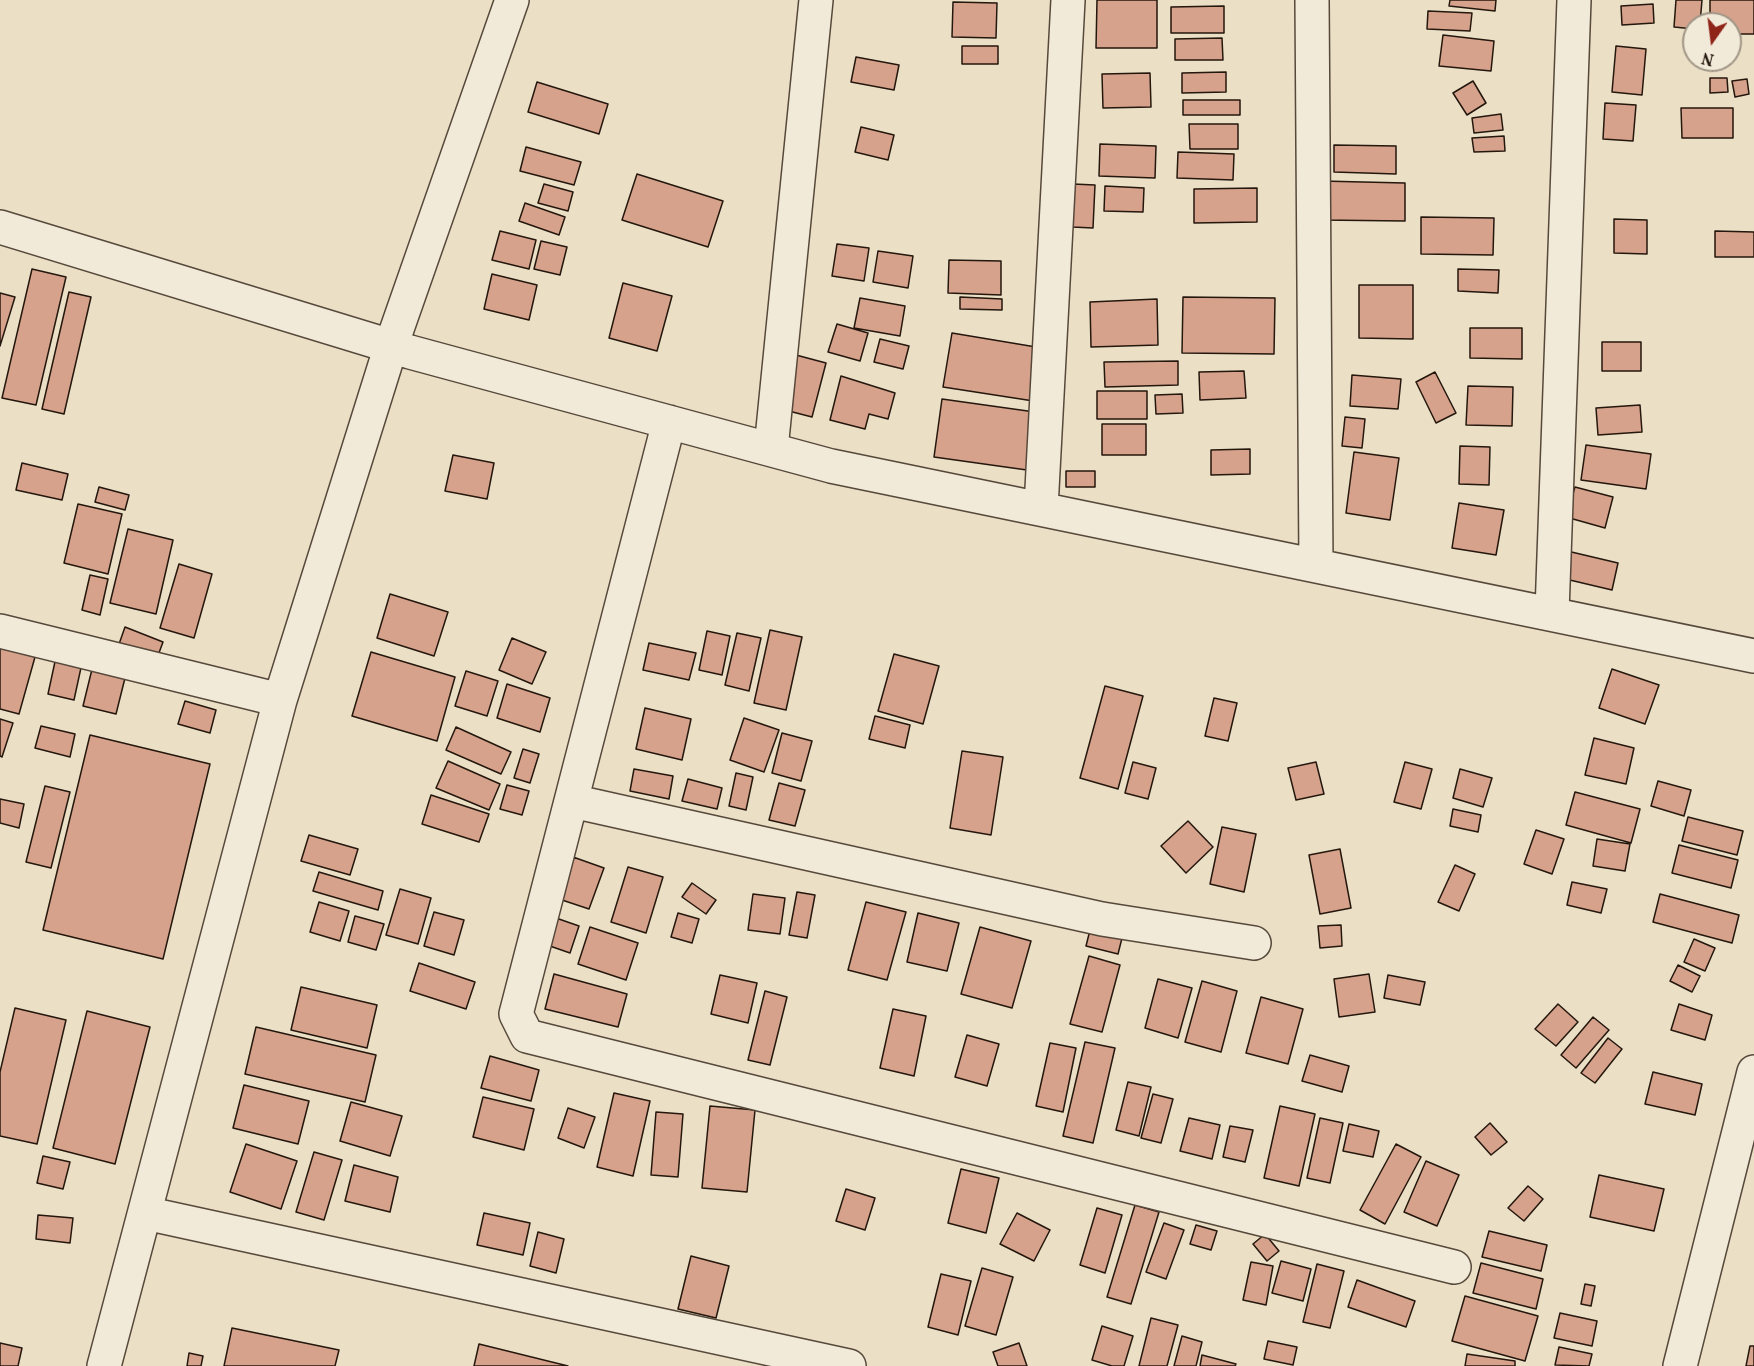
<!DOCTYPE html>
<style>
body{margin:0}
#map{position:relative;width:1754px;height:1366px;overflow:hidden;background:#ebdfc5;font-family:Vollkorn,serif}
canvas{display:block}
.north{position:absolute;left:1682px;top:12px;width:60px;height:60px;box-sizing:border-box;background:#f2ead9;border:2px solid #a09687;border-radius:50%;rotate:194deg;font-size:16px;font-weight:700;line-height:24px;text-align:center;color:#24170d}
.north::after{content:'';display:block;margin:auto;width:21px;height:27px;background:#8f2418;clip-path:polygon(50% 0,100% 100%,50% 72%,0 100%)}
</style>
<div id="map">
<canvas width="1754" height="1366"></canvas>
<div class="north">N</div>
</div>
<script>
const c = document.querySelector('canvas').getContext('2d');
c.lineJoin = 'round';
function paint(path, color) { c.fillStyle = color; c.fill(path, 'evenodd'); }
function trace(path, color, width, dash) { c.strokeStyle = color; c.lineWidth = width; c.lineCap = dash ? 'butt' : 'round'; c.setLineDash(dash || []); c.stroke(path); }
const building = new Path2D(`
 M1097 0H1157V48H1096Z
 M1450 0H1496L1495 11 1449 6Z
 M1676 0H1702L1700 24H1694V29L1674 27Z
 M1710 0H1754V34H1730V24H1710Z
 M953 2 997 3 996 38 952 37Z
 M1653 4 1654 23 1622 25 1621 6Z
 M1224 6V33H1171V7Z
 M1428 11 1472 13 1470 31 1427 29Z
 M1443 35 1494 41 1491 71 1439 66Z
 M1222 38 1223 60H1175V39Z
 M962 46H998V64H962Z
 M1616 46 1646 49 1642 95 1612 92Z
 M856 57 899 65 894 90 851 82Z
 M1226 72V92L1182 93V73Z
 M1150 73 1151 107 1103 108 1102 74Z
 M1710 78H1727L1728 92 1710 93Z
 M1747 79 1749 94 1735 97 1732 81Z
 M1473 81 1486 103 1467 115 1453 93Z
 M537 82 608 104 599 134 528 112Z
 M1183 100H1240V115H1183Z
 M1605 103 1636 105 1633 141 1603 139Z
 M1681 108H1733V138H1682Z
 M1501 114 1503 130 1474 133 1472 118Z
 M1189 124H1238V149H1190Z
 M861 127 894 135 888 160 855 152Z
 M1504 136 1505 151 1474 152 1472 138Z
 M1100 144 1156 146 1155 178 1099 176Z
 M1334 145 1396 146V174L1334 172Z
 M526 147 581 162 574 185 520 171Z
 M1178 152 1234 154 1233 180 1177 178Z
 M637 174 723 201 708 247 622 220Z
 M1321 181 1405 183V221L1321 220Z
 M544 184 573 192 568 211 538 203Z
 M1073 184 1095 185 1093 228 1072 227Z
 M1105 186 1144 188 1143 212 1104 211Z
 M1257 188V222L1194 223V189Z
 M525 203 565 217 559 235 519 221Z
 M1421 217 1494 218 1493 255 1421 254Z
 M1614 219 1647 220V254L1614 253Z
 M500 231 536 240 529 269 492 260Z
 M1715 231 1754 232V257H1715Z
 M541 241 567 247 560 275 534 269Z
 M837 244 869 248 864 281 832 276Z
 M878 251 913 256 908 288 873 282Z
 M949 260 1001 261V295L948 293Z
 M32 269 66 277 36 405 2 398Z
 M1458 269 1499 270 1498 293 1458 291Z
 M492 274 537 285 529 320 484 309Z
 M623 283 672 296 657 351 609 338Z
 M1359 285H1413V339L1359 338Z
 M69 292 91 297 64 414 42 409Z
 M0 293 15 297 0 346Z
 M960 297 1002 299V310L960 309Z
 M1183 297 1275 298 1274 354 1182 353Z
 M860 298 905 306 900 336 854 328Z
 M1157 299 1158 345 1091 347 1090 302Z
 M837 324 868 333 860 361 828 352Z
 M1470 328H1522V359L1470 358Z
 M952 333 1048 349 1040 402 943 387Z
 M880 339 909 346 903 369 874 362Z
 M1602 342H1641V371H1602Z
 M796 355 826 363 812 417 781 409Z
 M1178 361V385L1105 387 1104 362Z
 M1244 371 1246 398 1200 400 1199 372Z
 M1435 372 1456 413 1436 423 1416 382Z
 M1352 375 1401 379 1398 409 1350 406Z
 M841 376 895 393 888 419 869 414 865 429 830 420Z
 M1468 386 1513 387 1512 426 1466 425Z
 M1097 391H1147V419H1097Z
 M1182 394 1183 413 1156 414 1155 395Z
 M942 399 1042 413 1034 471 934 457Z
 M1640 405 1642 432 1598 435 1596 408Z
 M1345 417 1365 419 1362 448 1342 446Z
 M1102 424H1146V455H1102Z
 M1586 445 1651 454 1646 489 1581 480Z
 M1460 446 1490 447 1489 485 1459 484Z
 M1250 449V474L1211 475V450Z
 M1354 452 1399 458 1390 520 1346 513Z
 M453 455 494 463 487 499 445 491Z
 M22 463 68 474 62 500 16 490Z
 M1066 471H1095V487H1066Z
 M99 487 129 495 125 510 95 502Z
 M1575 487 1613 497 1605 528 1566 517Z
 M1459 503 1504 510 1496 555 1452 548Z
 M78 504 122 514 108 574 64 563Z
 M128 529 173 540 156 614 110 603Z
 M1563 550 1618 563 1612 590 1557 577Z
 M179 564 212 574 194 638 160 628Z
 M90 575 108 579 100 615 82 610Z
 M390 594 448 612 434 656 377 638Z
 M125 627 163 642 156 661 118 647Z
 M770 630 802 637 786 710 754 703Z
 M707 631 730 636 722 675 699 670Z
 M737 633 761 638 749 691 725 685Z
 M512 638 546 652 532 684 499 670Z
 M649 643 696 653 689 680 643 670Z
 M0 647 35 657 19 714 0 709Z
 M371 652 455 677 437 741 352 716Z
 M894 654 939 666 923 724 878 711Z
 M56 657 82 663 74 700 48 694Z
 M94 661 127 670 116 714 83 706Z
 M1612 669 1659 685 1645 724 1599 708Z
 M466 671 498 681 487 716 455 706Z
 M507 684 550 698 540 732 497 718Z
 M1105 686 1143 696 1118 789 1080 778Z
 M1214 698 1237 703 1228 741 1205 736Z
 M185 701 216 710 210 733 178 724Z
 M645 708 691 719 682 760 636 749Z
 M875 716 910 725 905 748 869 739Z
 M744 718 779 730 764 772 730 760Z
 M0 719 13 723 2 757 0 756Z
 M41 726 75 734 70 757 35 748Z
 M456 727 511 752 501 774 446 750Z
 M782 733 812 741 801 781 772 773Z
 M90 735 210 764 163 959 43 930Z
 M1594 738 1634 748 1626 784 1585 775Z
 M523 749 539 754 530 783 514 778Z
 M962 751 1003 757 991 835 950 828Z
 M448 761 500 784 489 810 436 788Z
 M1133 762 1156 768 1148 799 1125 793Z
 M1316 762 1324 794 1296 800 1288 768Z
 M1405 762 1432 769 1421 809 1394 802Z
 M634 769 673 776 669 799 630 791Z
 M1460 769 1492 778 1483 807 1453 798Z
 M736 773 753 777 746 810 729 806Z
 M688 779 722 788 717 809 682 801Z
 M1658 781 1691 790 1684 816 1651 806Z
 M779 783 805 790 795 826 769 820Z
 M507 785 529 791 522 815 500 809Z
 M45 786 70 792 51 868 26 862Z
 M1575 792 1640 809 1631 843 1566 825Z
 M431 795 489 814 479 842 422 824Z
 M0 799 24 804 19 828 0 823Z
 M1453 809 1481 815 1478 832 1450 826Z
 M1688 817 1743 831 1737 855 1682 841Z
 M1188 821 1213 847 1186 873 1161 846Z
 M1222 827 1256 834 1244 892 1210 884Z
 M1536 830 1564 839 1552 874 1524 864Z
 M309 835 358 849 350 875 301 861Z
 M1597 839 1630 844 1625 871 1593 866Z
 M1679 845 1738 860 1731 888 1672 873Z
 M1340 849 1351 908 1320 914 1309 855Z
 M573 857 604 868 589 909 559 899Z
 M1455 865 1475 874 1459 911 1438 902Z
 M628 867 663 877 646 933 611 922Z
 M319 872 383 891 378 910 313 891Z
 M1572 882 1607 889 1601 913 1567 905Z
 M692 883 716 900 706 914 682 897Z
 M400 889 431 898 418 944 386 935Z
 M797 892 815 895 807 938 789 935Z
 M753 894 785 898 780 934 748 930Z
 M1660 894 1739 915 1732 943 1653 922Z
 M319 902 349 911 340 941 310 932Z
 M866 902 906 912 887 980 848 970Z
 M434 912 464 920 454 955 424 946Z
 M678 913 699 919 692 943 671 937Z
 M918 913 959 923 947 971 907 962Z
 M355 916 384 924 376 950 348 942Z
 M556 918 579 926 570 953 547 945Z
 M1341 925 1342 946 1320 948 1318 926Z
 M590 927 638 943 626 980 578 964Z
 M980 927 1031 941 1012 1008 961 994Z
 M1090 930 1122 938 1118 954 1086 946Z
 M1694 939 1715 948 1705 971 1684 962Z
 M1089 956 1120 965 1102 1032 1070 1024Z
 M419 963 475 982 466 1009 410 991Z
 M1678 965 1700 976 1692 992 1670 981Z
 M554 974 627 994 618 1027 545 1009Z
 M1369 974 1375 1012 1339 1017 1334 979Z
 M720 975 757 983 748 1023 711 1014Z
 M1388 975 1425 982 1420 1005 1384 998Z
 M1158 979 1192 988 1178 1038 1145 1028Z
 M1202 981 1237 991 1221 1052 1185 1042Z
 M301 987 377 1005 367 1048 291 1030Z
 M765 991 787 997 770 1065 748 1060Z
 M1261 997 1303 1009 1288 1064 1246 1053Z
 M1558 1004 1578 1022 1556 1046 1535 1029Z
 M1679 1004 1712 1015 1705 1040 1671 1030Z
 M15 1008 66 1020 37 1144 0 1136V1072Z
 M893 1009 926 1016 914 1076 880 1068Z
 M87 1011 150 1027 115 1164 53 1148Z
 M1593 1017 1609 1030 1576 1068 1561 1055Z
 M256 1027 376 1055 365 1102 245 1074Z
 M967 1035 999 1044 987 1086 955 1077Z
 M1608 1038 1622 1049 1595 1083 1581 1073Z
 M1085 1042 1115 1048 1093 1143 1063 1136Z
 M1050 1043 1076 1048 1063 1112 1036 1106Z
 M1310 1055 1349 1066 1342 1092 1302 1081Z
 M490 1056 539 1070 531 1101 481 1088Z
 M1653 1072 1702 1084 1695 1115 1645 1104Z
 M1128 1082 1151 1087 1139 1136 1116 1130Z
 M244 1085 309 1101 298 1144 233 1128Z
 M614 1093 650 1101 633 1176 597 1167Z
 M1153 1094 1173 1099 1161 1143 1141 1138Z
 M483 1097 534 1109 524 1150 473 1137Z
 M351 1102 402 1116 390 1156 340 1141Z
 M710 1106 755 1110 747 1192 702 1188Z
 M1280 1106 1315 1114 1299 1186 1264 1178Z
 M568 1108 595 1117 584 1148 558 1138Z
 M656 1112 683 1114 678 1177 651 1175Z
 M1189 1118 1220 1125 1212 1159 1180 1151Z
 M1320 1118 1343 1123 1330 1183 1307 1178Z
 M1490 1123 1507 1142 1491 1155 1475 1137Z
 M1349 1124 1379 1131 1373 1157 1343 1151Z
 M1230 1126 1253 1130 1245 1162 1223 1157Z
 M246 1144 297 1161 281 1209 230 1192Z
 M1396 1144 1421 1157 1385 1224 1360 1210Z
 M314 1152 342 1160 324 1220 296 1212Z
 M43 1156 70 1162 63 1189 37 1183Z
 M1426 1161 1459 1175 1437 1226 1404 1212Z
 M354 1165 398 1177 390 1212 345 1201Z
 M961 1169 999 1178 986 1233 948 1223Z
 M1599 1175 1664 1189 1654 1231 1590 1217Z
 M1528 1186 1543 1199 1524 1221 1508 1208Z
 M846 1189 875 1198 865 1230 836 1221Z
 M1135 1205 1159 1212 1131 1304 1107 1297Z
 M1097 1208 1122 1215 1105 1273 1080 1265Z
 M484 1213 530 1223 523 1255 477 1245Z
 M1017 1213 1050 1230 1034 1261 1000 1244Z
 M38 1215 73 1218 70 1243 36 1239Z
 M1164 1223 1184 1230 1166 1279 1146 1272Z
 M1196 1225 1217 1231 1211 1250 1190 1244Z
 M1489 1231 1547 1245 1541 1271 1482 1257Z
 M538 1232 564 1239 556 1273 530 1266Z
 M1265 1234 1279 1251 1267 1261 1253 1244Z
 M691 1256 729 1266 716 1318 678 1309Z
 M1281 1261 1311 1269 1303 1301 1272 1293Z
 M1251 1262 1273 1266 1266 1305 1243 1300Z
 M1481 1263 1543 1279 1536 1309 1473 1293Z
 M1317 1264 1344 1271 1330 1328 1303 1322Z
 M982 1268 1013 1277 996 1335 965 1326Z
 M941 1274 971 1281 958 1335 928 1327Z
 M1357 1280 1415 1301 1406 1327 1348 1307Z
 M1585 1284 1595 1286 1591 1306 1581 1304Z
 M1465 1296 1538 1316 1525 1361 1452 1341Z
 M1560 1313 1597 1321 1592 1346 1554 1338Z
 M1151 1318 1178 1325 1167 1366H1139Z
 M1102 1326 1133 1336 1124 1366H1112L1092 1360Z
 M232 1328 339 1350 335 1366H224Z
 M1182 1336 1202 1342 1196 1366H1174Z
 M1268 1341 1297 1347 1293 1365 1264 1359Z
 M0 1343 22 1348 18 1366H0Z
 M1019 1343 1027 1366H998L993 1352Z
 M479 1344 568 1366H474Z
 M1750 1346H1754V1366H1746Z
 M1559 1347 1592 1354 1589 1366 1555 1365Z
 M189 1353 203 1356 201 1366H187Z
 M1467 1354 1515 1361V1366H1465Z
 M1202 1355 1236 1364 1235 1366H1200Z`);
const minor = new Path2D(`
 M1312 0 1316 564
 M0 227 410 352 831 466 1754 656
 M669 422 516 1014 527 1036 1454 1267
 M771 449 816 0
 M1041 508 1068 0
 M1552 612 1574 0
 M0 631 280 700
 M572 801 1102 919 1254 943
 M145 1213 849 1366
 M104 1366 280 700 391 346 512 0
 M1680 1366 1754 1072`);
paint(building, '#d6a28b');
trace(building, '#24170d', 1.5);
trace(minor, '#56493b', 36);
trace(minor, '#f2ead9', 33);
</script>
